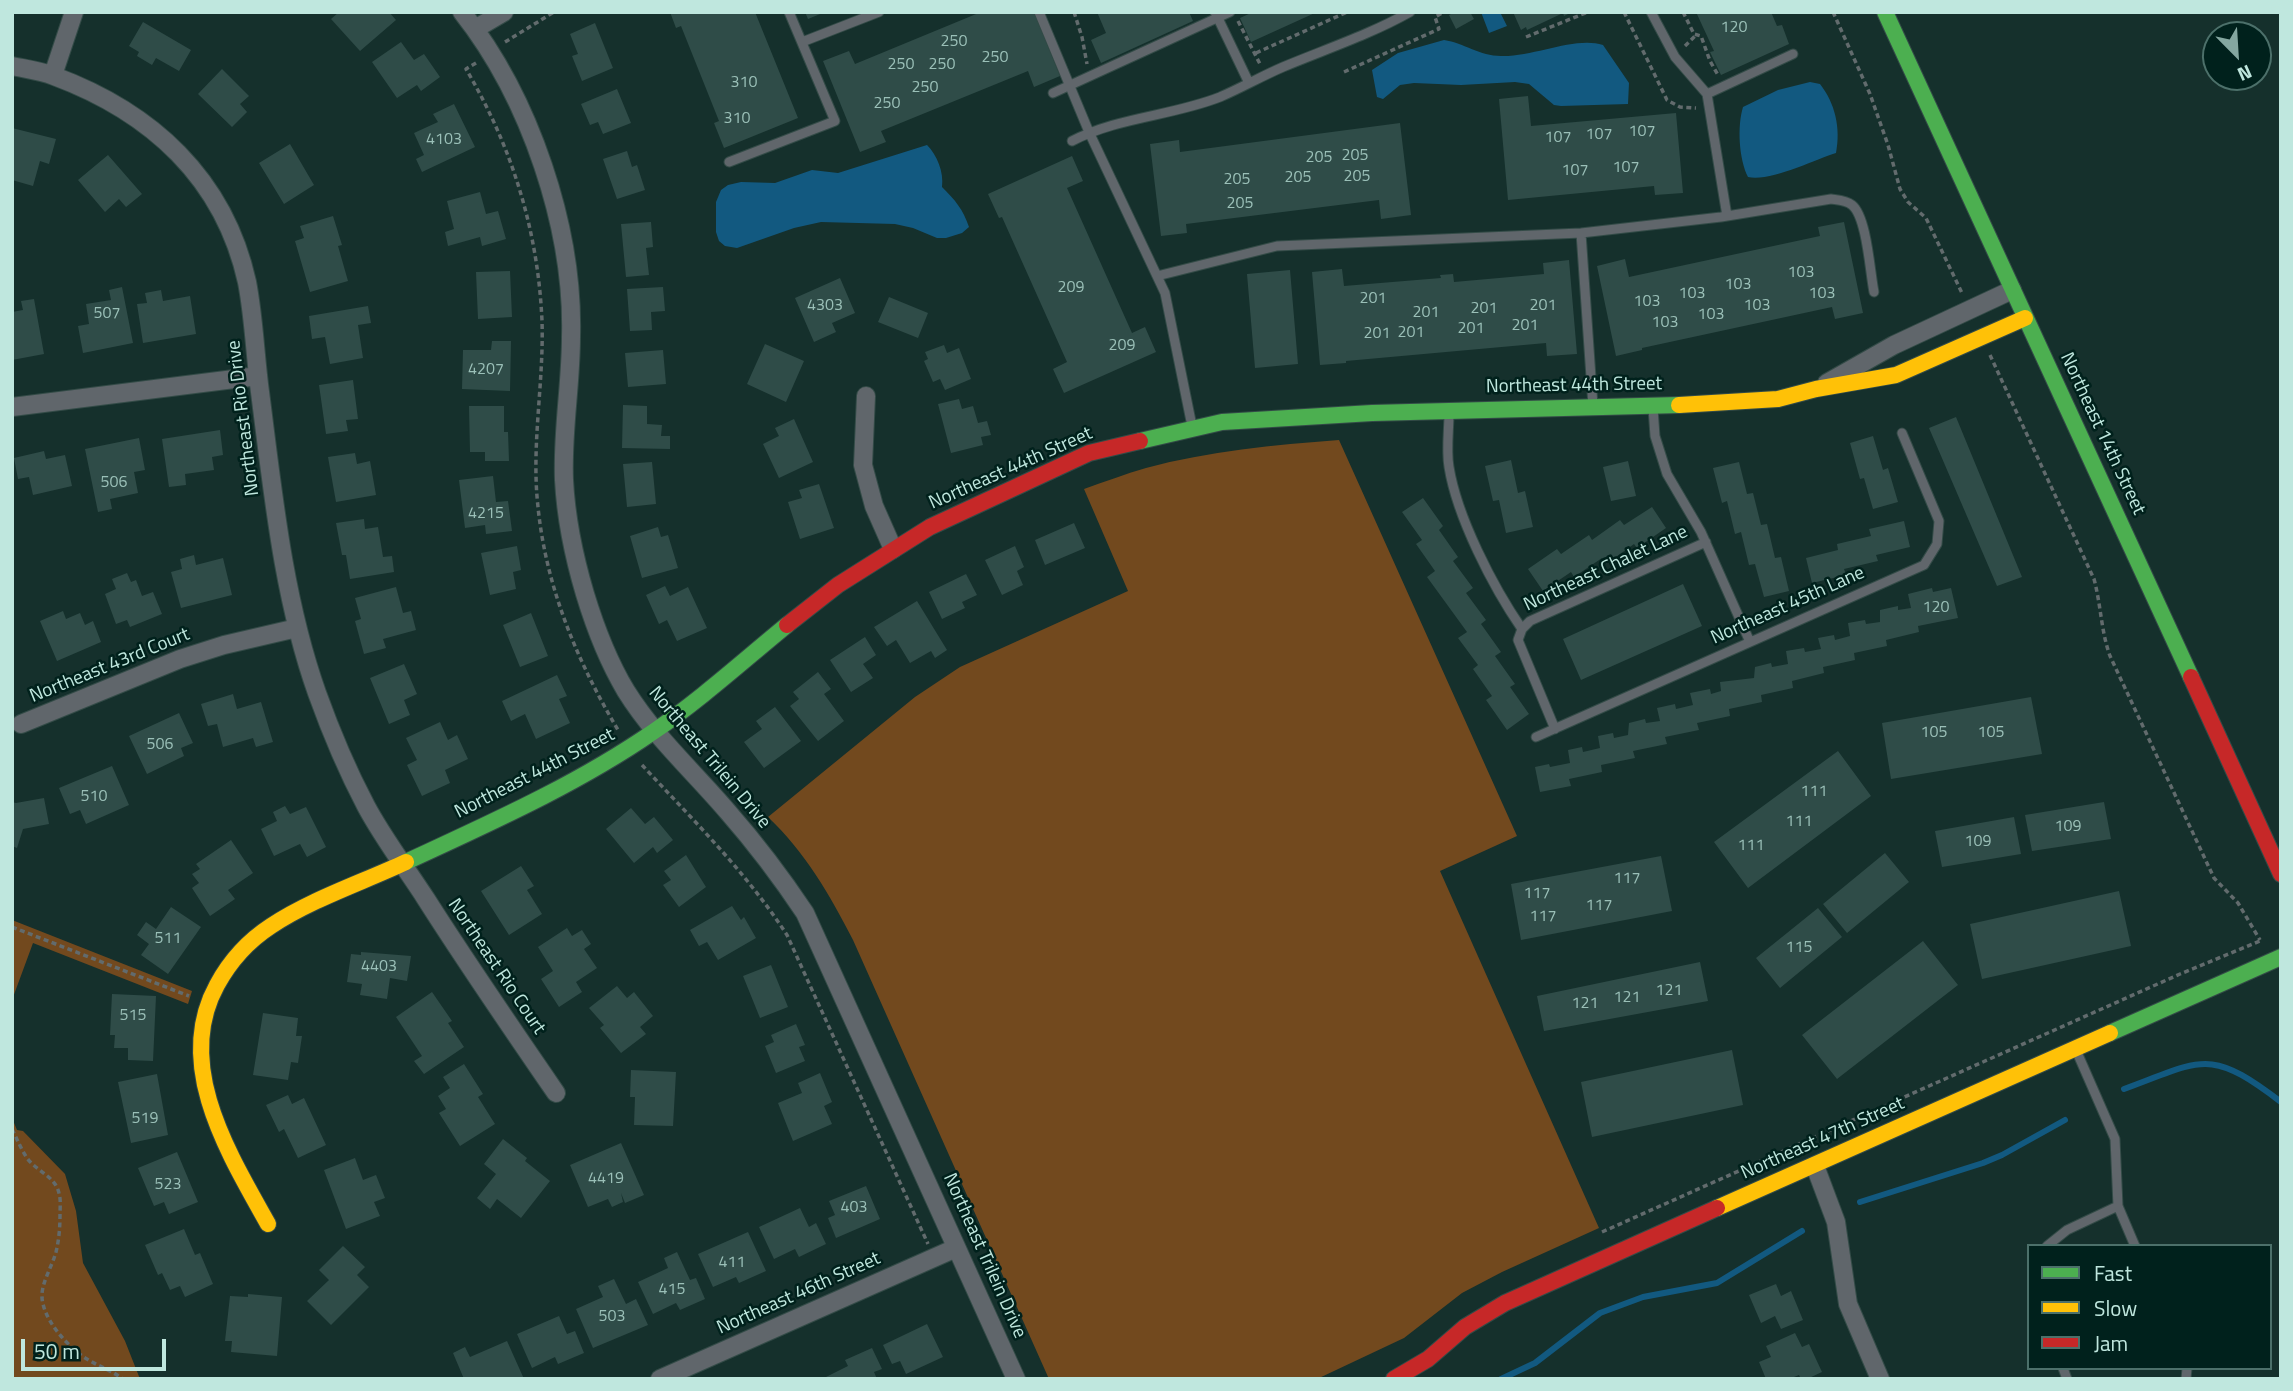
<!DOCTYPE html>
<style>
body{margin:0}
#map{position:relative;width:2293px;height:1391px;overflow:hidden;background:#15302c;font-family:"Titillium Web",sans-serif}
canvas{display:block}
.frame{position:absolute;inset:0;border:14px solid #bfe7de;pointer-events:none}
.legend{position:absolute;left:2027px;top:1244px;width:245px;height:126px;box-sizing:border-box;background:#00211c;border:2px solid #4c706a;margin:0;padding:9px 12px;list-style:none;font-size:21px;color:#bfe7de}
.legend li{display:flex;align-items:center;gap:14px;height:35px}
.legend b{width:35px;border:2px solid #4c706a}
.north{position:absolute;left:2202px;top:21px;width:70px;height:70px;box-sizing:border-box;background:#00211c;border:2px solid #4c706a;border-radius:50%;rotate:156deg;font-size:19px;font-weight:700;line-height:28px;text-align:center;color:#bfe7de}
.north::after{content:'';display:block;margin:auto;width:24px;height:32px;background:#84a7a0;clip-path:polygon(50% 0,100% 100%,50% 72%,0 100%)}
.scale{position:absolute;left:21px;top:1339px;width:145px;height:32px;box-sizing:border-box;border:4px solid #bfe7de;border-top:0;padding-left:9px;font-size:21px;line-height:24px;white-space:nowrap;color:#bfe7de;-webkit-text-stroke:5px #00211c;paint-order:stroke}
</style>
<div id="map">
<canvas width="2293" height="1391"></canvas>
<div class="frame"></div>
<ul class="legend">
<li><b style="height:9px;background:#4caf50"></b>Fast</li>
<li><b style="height:9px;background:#ffc107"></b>Slow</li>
<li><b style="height:9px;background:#c62828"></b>Jam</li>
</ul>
<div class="north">N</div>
<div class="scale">50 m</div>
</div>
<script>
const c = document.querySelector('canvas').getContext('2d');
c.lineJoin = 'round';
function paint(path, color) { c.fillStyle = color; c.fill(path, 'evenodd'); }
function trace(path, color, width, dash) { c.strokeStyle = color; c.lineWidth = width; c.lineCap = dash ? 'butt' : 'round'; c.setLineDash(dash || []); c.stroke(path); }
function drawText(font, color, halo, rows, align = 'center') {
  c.font = font + ' "Titillium Web",sans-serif'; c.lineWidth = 5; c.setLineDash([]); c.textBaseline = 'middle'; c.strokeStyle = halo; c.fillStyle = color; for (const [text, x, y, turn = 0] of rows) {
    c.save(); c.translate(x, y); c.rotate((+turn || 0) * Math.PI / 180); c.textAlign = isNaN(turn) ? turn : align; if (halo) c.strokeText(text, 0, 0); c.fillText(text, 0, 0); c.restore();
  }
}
const green = new Path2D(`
 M1339 440 1517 836 1440 871 1599 1228 1502 1272 1462 1293 1404 1338 1317 1379H1049L853 940C830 895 805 852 768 817L915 697 960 667 1128 591 1084 489C1104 482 1125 474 1146 468 1209 451 1274 445 1339 440Z
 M12 920 192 991 188 1004 33 943 12 1000Z
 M12 1118 17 1130 23 1131 65 1174 76 1211 83 1263 125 1341 140 1379H12Z`);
const water = new Path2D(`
 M1481 12H1500L1507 26 1489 33Z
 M1444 40C1464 43 1480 56 1501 56 1534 57 1575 36 1603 45L1629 83 1628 104 1561 106 1554 105 1529 84 1515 82 1461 85 1414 83 1400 85 1383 99 1377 97 1372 70 1398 53Z
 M1810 82 1820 84C1835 103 1841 128 1836 153 1814 160 1770 182 1748 177 1739 159 1737 127 1743 107L1778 90Z
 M927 145C937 155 944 172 942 187 955 200 963 209 969 227L962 233 946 238H937L913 228 895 224 821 222 794 228 737 248 725 246 719 241 716 232V202L721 190 728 185 741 182 775 183 812 170 838 173Z`);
const stream = new Path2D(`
 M2124 1089C2203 1060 2209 1047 2281 1102
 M1860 1202 1983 1163 2002 1155 2065 1120
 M1501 1379 1535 1363 1600 1313 1643 1297 1717 1283 1802 1231`);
const building = new Path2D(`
 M339 12H389L396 20 360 51 331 19Z
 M670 12H755L798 118 724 148 714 123 719 121 681 26 676 28Z
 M805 12H825L808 19Z
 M981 12H1034L1060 76 1034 87 1028 71 881 131 886 142 860 152 823 61 849 51 855 64Z
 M1097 12H1189L1193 21 1101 63 1091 40 1106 33Z
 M1253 12H1317L1251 42 1240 18Z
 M1455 12H1470L1474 19 1456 29 1449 15Z
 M1513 12H1572L1564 16 1563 13 1527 30 1526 27 1521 30Z
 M1696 12H1771L1777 26 1782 25 1789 44 1721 75 1710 52 1714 51Z
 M143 22 191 50 179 71 156 58 152 65 137 56 139 52 129 46Z
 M595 23 613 68 582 81 572 56 578 54 570 34Z
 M401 42 414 60 424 54 440 77 421 91 417 85 397 98 372 62Z
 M222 69 249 96 240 104 247 112 232 127 198 94Z
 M617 89 631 123 603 134 598 122 590 125 581 104Z
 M1528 96 1531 126 1676 113 1683 193 1655 195 1654 186 1508 200 1499 99Z
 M454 104 475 147 422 172 416 159 424 155 414 133 438 122 433 114Z
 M1400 123 1411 215 1381 219 1379 200 1186 224 1187 233 1161 236 1150 144 1179 140 1180 152Z
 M12 128 56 139 49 164 40 161 33 186 12 180Z
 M290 144 314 185 284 204 259 163Z
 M627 151 632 167 637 165 645 190 617 199 603 159Z
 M108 155 142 194 126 207 119 199 105 212 78 180Z
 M1072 156 1083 181 1067 188 1132 333 1145 327 1156 352 1064 393 1053 369 1067 362 1002 217 999 218 988 194Z
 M480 192 486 214 498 211 506 239 482 246 480 237 448 246 445 232 454 229 447 201Z
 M333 216 342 245 338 246 348 281 310 292 295 241 304 238 300 226Z
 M651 222 653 247 646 248 649 275 626 277 621 224Z
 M1844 222 1863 313 1835 319 1832 307 1642 348V350L1616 356 1597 266 1625 259 1629 277 1820 236 1818 227Z
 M1569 260 1577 354 1547 356 1546 343 1346 361V363L1320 365 1312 272 1342 269 1344 286 1441 278 1440 275 1453 274 1454 282 1544 274 1543 263Z
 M1290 270 1298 364 1255 368 1247 274Z
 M510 271 512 317 478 319 476 272Z
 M840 278 855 313 832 323 836 332 814 342 795 298Z
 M122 287 133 343 83 353 78 326 89 324 86 304 111 300 109 290Z
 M663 287 665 311 651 312 652 330 630 331 627 289Z
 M161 290 163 301 190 296 196 334 143 343 137 304 147 303 145 293Z
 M889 297 928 313 918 338 878 322Z
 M34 299 44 354 12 360V312L23 310 21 301Z
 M368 306 371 323 358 325 363 358 330 364 325 337 312 339 309 316Z
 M492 341H511L510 391 462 389 463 350H491Z
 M765 344 804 361 786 402 747 384Z
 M944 345 947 353 959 348 971 379 945 390 940 379 933 382 924 361 928 359 925 352Z
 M663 350 666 384 628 387 625 353Z
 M353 380 358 419 346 420 348 431 326 434 319 385Z
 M959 399 962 409 973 406 978 423 987 421 991 435 981 437 983 445 951 453 938 404Z
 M623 405 647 406V424L662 425 661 436H670V449L622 448Z
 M469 406H504V432H508L509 461H485V452H470Z
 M1956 417 2022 577 1997 586 1929 428Z
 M794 419 813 462 779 478 763 444 779 436 775 428Z
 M220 430 223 455 212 457 214 470 185 474 186 485 169 487 162 439Z
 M1873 436 1883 470 1888 468 1898 502 1873 509 1864 478 1860 479 1850 443Z
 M139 438 145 470 134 472 138 493 110 499 112 509 98 512 85 449Z
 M44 451 46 459 65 455 72 486 33 495 29 477 18 479 14 458Z
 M355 453 357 464 370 461 376 495 336 502 328 457Z
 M1511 460 1518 493 1525 491 1533 527 1506 533 1499 500 1493 501 1485 466Z
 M1628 461 1636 496 1611 501 1603 467Z
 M652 462 656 504 627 507 623 464Z
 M1739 462 1747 494 1753 493 1761 525 1767 524 1775 558 1781 557 1789 591 1764 597 1755 564 1749 565 1741 532 1735 534 1727 501 1722 503 1713 468Z
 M493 476 496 502 508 501 512 531 486 534 485 525 465 528 459 480Z
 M819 484 834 528 800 539 788 502 802 498 799 490Z
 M1423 498 1443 526 1439 530 1458 557 1453 561 1473 588 1466 593 1486 620 1481 624 1501 652 1495 656 1515 684 1510 687 1529 714 1507 730 1486 700 1492 696 1473 669 1478 665 1458 638 1467 632 1427 577 1435 571 1416 544 1422 540 1402 512Z
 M1652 507 1666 528 1637 548 1634 544 1606 564 1602 558 1574 577 1571 572 1543 591 1528 569 1557 549 1561 554 1589 535 1592 540 1620 520 1624 525Z
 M364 519 365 529 378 527 383 557 392 556 394 572 350 579 346 555H342L336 523Z
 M1904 521 1910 547 1876 555 1878 561 1844 569 1846 575 1812 583 1806 558 1838 550 1837 544 1871 536 1869 529Z
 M1074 523 1085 548 1045 565 1035 540Z
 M658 527 661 537 668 535 678 568 642 578 630 536Z
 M517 546 521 570 513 572 516 589 490 595 481 553Z
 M1015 546 1024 567 1017 571 1023 585 1002 595 985 560Z
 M194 555 196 565 223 558 232 595 181 608 171 572 182 569 180 559Z
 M127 573 131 582 136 580 142 596 153 592 162 614 130 627 127 620 116 624 105 594 116 589 112 579Z
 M966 574 977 595 962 602 965 608 942 619 929 592Z
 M1683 584 1702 626 1581 680 1563 639Z
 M665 586 670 596 688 587 707 628 677 641 667 620 659 624 646 595Z
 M396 587 403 613 411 611 416 630 383 639 386 648 364 654 355 621 361 619 355 598Z
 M1932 588 1933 592 1951 588 1958 618 1918 626 1919 632 1886 640 1887 646 1854 653 1855 660 1823 667 1824 673 1792 681 1793 688 1761 695 1762 702 1729 709 1730 716 1697 723 1699 730 1665 737 1667 744 1633 751 1635 758 1601 765 1602 772 1569 779 1571 786 1540 792 1535 767 1549 764 1550 767 1570 763 1568 750 1582 747 1583 752 1600 748 1598 736 1613 733 1614 738 1628 735 1629 723 1645 719 1646 723 1660 721 1657 708 1675 704 1676 709 1693 705 1690 693 1710 689 1711 694 1721 691 1720 682 1754 678 1755 667 1771 663 1772 667 1788 664 1786 651 1804 648 1805 652 1821 649 1818 638 1834 635 1835 640 1850 636 1848 623 1865 620 1866 624 1880 622V610L1898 606V610L1911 608 1908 594Z
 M917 601 947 650 935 658 931 651 910 663 896 640 887 646 874 627Z
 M63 611 66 619 80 613 85 625 93 621 101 642 57 661 40 621Z
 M531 613 548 656 520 667 503 625Z
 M865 637 876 655 863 664 873 678 851 692 830 660Z
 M404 664 417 694 404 700 410 715 389 724 370 678Z
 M818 672 831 689 824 694 844 721 818 741 790 706 799 699 793 692Z
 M557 675 567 696 559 699 570 723 536 739 525 714 511 721 502 701Z
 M233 694 237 709 261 702 273 742 256 747 253 738 223 747 217 724 208 726 201 704Z
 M2031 697 2042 754 1891 779 1882 723Z
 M775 707 801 741 764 768 744 742 762 729 756 721Z
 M179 713 193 743 181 748 184 756 147 774 129 736Z
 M440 722 448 740 457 735 468 759 445 770 450 783 422 796 407 765 417 760 406 738Z
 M1838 751 1871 796 1748 888 1714 842Z
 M112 766 129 805 86 824 80 810 70 814 59 788Z
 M44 798 49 824 23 829 17 848 12 846V802L16 803Z
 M2104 802 2111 839 2032 851 2025 815Z
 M285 806 290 814 306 807 326 847 307 857 300 844 274 856 261 829 277 821 273 812Z
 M631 808 645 824 654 817 673 840 657 853 653 847 634 863 606 829Z
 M2014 817 2021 854 1942 867 1935 831Z
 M231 840 253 873 228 890 235 899 210 916 192 888 199 883 192 874 200 869 196 864Z
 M1885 853 1909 882 1847 933 1823 904Z
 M686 855 706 887 679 907 663 885 671 880 664 871Z
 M1661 856 1672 911 1521 940 1511 884Z
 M521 866 534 886 527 890 542 914 509 935 481 891Z
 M2119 891 2131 946 1982 979 1970 924Z
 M732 906 741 920 744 917 756 938 718 960 707 942 699 946 690 930Z
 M171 907 201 927 168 974 141 955 149 944 137 935 146 922 156 929Z
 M1818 908 1842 937 1780 988 1756 958Z
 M567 928 572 936 582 930 591 944 584 949 597 968 576 982 582 992 559 1007 541 979 553 971 538 947Z
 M1923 941 1958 985 1837 1079 1802 1035Z
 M361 952 411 956 407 981 390 978 387 999 360 995 362 984 347 982 351 954 361 955Z
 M1700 962 1708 1001 1544 1031 1537 996Z
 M771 965 788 1007 760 1018 743 976Z
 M617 986 627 998 634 992 653 1016 640 1027 646 1034 621 1053 600 1028 604 1025 589 1008Z
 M432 992 452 1021 448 1023 464 1047 424 1074 414 1061 422 1056 396 1017Z
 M112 994 156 996 153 1061 128 1060V1048H114L115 1035H110Z
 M263 1013 298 1018 296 1036H302L298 1063 291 1062 288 1080 253 1075Z
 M796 1024 805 1045 799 1047 805 1061 776 1073 765 1046 774 1042 771 1035Z
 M1732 1050 1743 1105 1592 1137 1581 1082Z
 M464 1064 483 1094 478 1097 495 1124 460 1146 439 1113 446 1109 438 1096 450 1088 443 1077Z
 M631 1070 676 1072 673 1126 634 1125 635 1097H630Z
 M820 1073 832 1102 824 1106 832 1124 793 1141 778 1103 802 1093 798 1083Z
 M157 1074 168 1135 131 1143 118 1082Z
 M288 1095 292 1104 304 1098 326 1145 298 1158 284 1129 279 1132 266 1105Z
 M503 1139 527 1158 525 1161 550 1181 521 1218 497 1199 490 1209 477 1198 496 1174 484 1164Z
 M621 1143 644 1195 625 1203 621 1193 623 1202 612 1207 608 1199 588 1207 570 1165Z
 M177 1152 198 1202 169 1214 164 1202 154 1206 138 1168Z
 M355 1158 363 1180 376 1175 385 1198 374 1202 380 1216 346 1229 324 1170Z
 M866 1186 880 1219 836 1238 828 1218 835 1215 829 1201Z
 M800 1208 809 1227 816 1223 826 1244 799 1257 795 1249 774 1259 759 1227Z
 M184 1229 195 1255 200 1253 213 1284 185 1297 180 1286 170 1290 162 1273 158 1275 145 1245Z
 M748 1232 766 1271 739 1283 736 1277 713 1287 698 1254Z
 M343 1246 365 1267 357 1275 369 1287 331 1325 307 1301 329 1280 319 1270Z
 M677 1252 690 1280 696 1278 705 1299 680 1310 676 1303 653 1314 638 1282 668 1268 664 1258Z
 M614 1279 626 1304 636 1299 648 1325 593 1348 576 1309 603 1297 598 1286Z
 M1776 1284 1781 1296 1791 1291 1803 1320 1781 1329 1775 1316 1761 1323 1749 1295Z
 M248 1294 282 1297 277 1356 231 1352 232 1341H225L230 1296 248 1297Z
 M559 1316 567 1334 575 1331 584 1353 558 1364 555 1357 532 1368 517 1334Z
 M927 1324 943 1357 906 1374 900 1361 892 1364 883 1345Z
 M1795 1333 1802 1347 1809 1344 1822 1372 1807 1379H1801L1799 1375 1789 1379H1766L1759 1362 1771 1357 1766 1346Z
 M507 1341 524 1379H464L453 1353 465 1347 470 1357Z
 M872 1348 882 1369 874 1372 877 1379H827L826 1377 848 1366 845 1360Z`);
const path = new Path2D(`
 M1074 12 1082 37 1087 64
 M1624 12 1667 100 1680 107 1696 108
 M1683 12 1694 34 1701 36 1710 61 1718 75
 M1833 12 1870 94 1888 145 1900 189 1908 202 1926 218 1962 293
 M1238 21 1260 64
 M1526 37 1588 12
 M505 42 554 12
 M1685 46 1696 35
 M1256 53 1347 12
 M476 63 466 69C512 147 538 230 542 321 544 383 531 445 538 507 546 587 577 661 618 730
 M1344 72 1439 29 1435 17 1444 12
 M1990 355 2094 579C2101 605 2101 631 2110 656L2214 878 2238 903 2260 940
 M642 765C693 820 746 872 787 935L928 1244
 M12 927 189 996
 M12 1129C17 1139 21 1149 27 1158 36 1171 55 1176 59 1193 61 1200 60 1208 60 1215 60 1227 59 1240 56 1252 52 1267 41 1283 42 1298 44 1319 62 1339 77 1352 91 1364 108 1368 123 1379
 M1602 1232 2180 974 2260 941`);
const lane = new Path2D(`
 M1039 12 1089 132 1165 293 1192 426
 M1215 12 1249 83
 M1651 12 1675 57 1707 94 1727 216
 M802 42 879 12
 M1053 93 1230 12
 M1707 94 1793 54
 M1072 141C1118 117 1172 116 1220 97 1241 88 1262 76 1283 67 1326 49 1369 35 1410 12
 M729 162 835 121 789 12
 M1581 233 1593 406
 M1157 276 1277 246 1581 233 1721 217 1831 199C1838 200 1846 200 1852 205 1867 217 1870 273 1874 292
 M1653 408 1655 436 1667 474 1701 532 1750 642
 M1449 413C1449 430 1446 450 1449 467 1457 517 1493 587 1522 629
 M1522 629 1530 621 1706 542
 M1522 629 1518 640 1555 729
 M1536 737 1924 565 1937 544 1939 521 1902 433
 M2076 1050 2115 1139 2118 1206 2135 1246
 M2047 1246 2067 1230 2118 1206
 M2063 1368 2067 1379
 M2186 1379 2187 1368`);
const street = new Path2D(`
 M462 12C530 98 574 228 571 337 571 385 562 432 564 480 566 518 574 557 585 594 595 627 608 661 626 691 654 736 694 772 728 812 756 844 781 877 805 913L1016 1379
 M475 29 504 12
 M12 66C26 69 41 71 54 76 151 112 224 178 247 282 254 318 255 355 260 392 273 493 283 597 317 693 331 732 347 770 366 806 383 838 406 868 426 899 468 965 512 1029 556 1093
 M53 75 74 12
 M1827 383 1894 345 2012 290
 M866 396 863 465 874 506 893 549
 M12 407 258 376
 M21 724 180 659 224 645 297 628
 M1815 1166 1836 1222 1848 1304 1880 1379
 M660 1379 956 1248`);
const fast = new Path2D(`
 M1885 12 2191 677
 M1140 441 1222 422 1372 413 1679 405
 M406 862C490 823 576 785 653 732 700 700 743 661 787 625
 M2110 1033 2281 957`);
const slow = new Path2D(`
 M1679 405 1778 399 1816 389 1896 375 2025 318
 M1717 1208 2110 1033
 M268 1224C229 1154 173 1065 217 985 230 961 248 941 271 926 312 899 361 883 406 862`);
const jam = new Path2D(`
 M787 625 838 585 930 527 1089 453 1140 441
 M2191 677 2281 874
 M1394 1379 1428 1359 1465 1327 1505 1303 1717 1208`);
const numberNames = [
 ["120",1734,28],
 ["250",954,42],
 ["250",995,58],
 ["250",901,65],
 ["250",942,65],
 ["310",744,83],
 ["250",925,88],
 ["250",887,104],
 ["310",737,119],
 ["107",1642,132],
 ["107",1599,135],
 ["107",1558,138],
 ["4103",444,140],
 ["205",1355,156],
 ["205",1319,158],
 ["107",1626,168],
 ["107",1575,171],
 ["205",1357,177],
 ["205",1298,178],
 ["205",1237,180],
 ["205",1240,204],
 ["103",1801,273],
 ["103",1738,285],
 ["209",1071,288],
 ["103",1692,294],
 ["103",1822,294],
 ["201",1373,299],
 ["103",1647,302],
 ["4303",825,306],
 ["201",1543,306],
 ["103",1757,306],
 ["201",1484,309],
 ["201",1426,313],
 ["507",107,314],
 ["103",1711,315],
 ["103",1665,323],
 ["201",1525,326],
 ["201",1471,329],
 ["201",1411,333],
 ["201",1377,334],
 ["209",1122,346],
 ["4207",486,370],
 ["506",114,483],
 ["4215",486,514],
 ["120",1936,608],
 ["105",1934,733],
 ["105",1991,733],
 ["506",160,745],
 ["111",1814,792],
 ["510",94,797],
 ["111",1799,822],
 ["109",2068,827],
 ["109",1978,842],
 ["111",1751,846],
 ["117",1627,879],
 ["117",1537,894],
 ["117",1599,906],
 ["117",1543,917],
 ["511",168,939],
 ["115",1799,948],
 ["4403",379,967],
 ["121",1669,991],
 ["121",1627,998],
 ["121",1585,1004],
 ["515",133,1016],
 ["519",145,1119],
 ["4419",606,1179],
 ["523",168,1185],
 ["403",854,1208],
 ["411",732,1263],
 ["415",672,1290],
 ["503",612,1317]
];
const streetNames = [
 ["Northeast 44th Street",1574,386,-1],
 ["Northeast Rio Drive",244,418,-97],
 ["Northeast 14th Street",2102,434,65],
 ["Northeast 44th Street",1011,469,-24],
 ["Northeast Chalet Lane",1606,569,-25],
 ["Northeast 45th Lane",1788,606,-24],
 ["Northeast 43rd Court",110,666,-22],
 ["Northeast Trilein Drive",709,758,50],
 ["Northeast 44th Street",535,774,-27],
 ["Northeast Rio Court",496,967,56],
 ["Northeast 47th Street",1823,1139,-24],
 ["Northeast Trilein Drive",984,1256,66],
 ["Northeast 46th Street",799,1294,-24]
];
paint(green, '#72491e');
paint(water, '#125980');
trace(stream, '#125980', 6);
paint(building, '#2f4c48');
trace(lane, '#334b47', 11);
trace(street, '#334b47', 20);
trace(fast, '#334b47', 18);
trace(slow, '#334b47', 18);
trace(jam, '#334b47', 18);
trace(path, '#626b6d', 3.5, [5, 3.5]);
trace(lane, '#60666b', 9);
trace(street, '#60666b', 18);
trace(fast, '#4caf50', 16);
trace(slow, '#ffc107', 16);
trace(jam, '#c62828', 16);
drawText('16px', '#9bc0b8', null, numberNames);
drawText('19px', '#bfe7de', '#00211c', streetNames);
</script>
